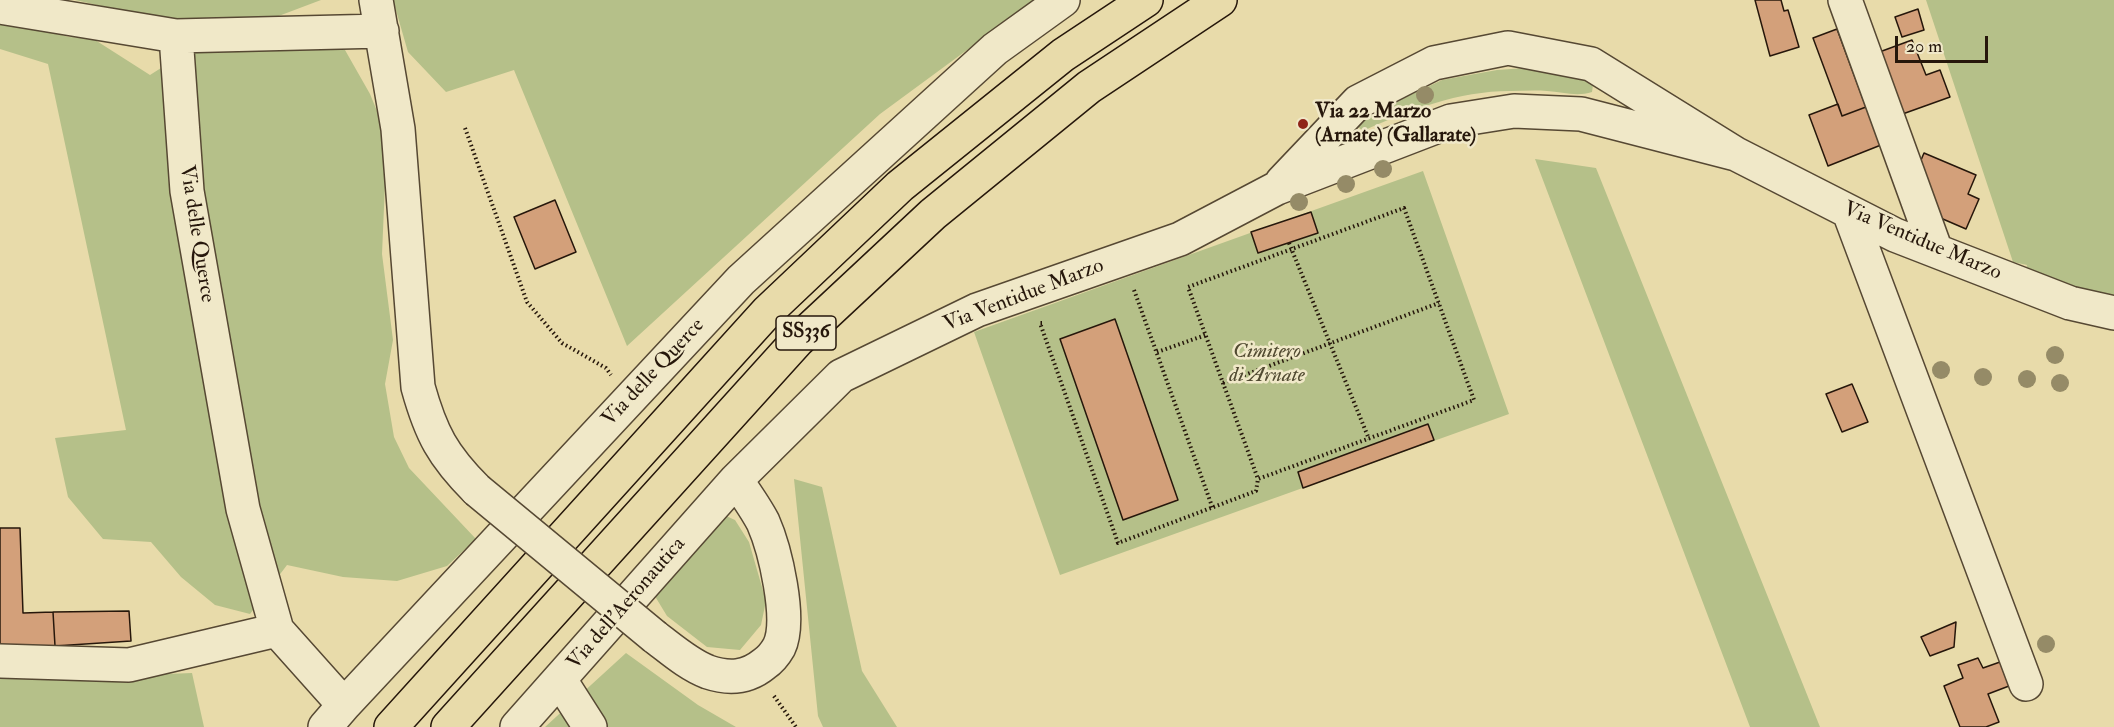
<!DOCTYPE html>
<style>
body{margin:0}
#map{position:relative;width:2114px;height:727px;overflow:hidden;background:#e8dbaa;font-family:"IM FELL Double Pica",serif}
canvas{display:block}
.scale{position:absolute;left:1895px;top:36px;width:93px;height:27px;box-sizing:border-box;border:3px solid #26170b;border-top:0;padding-left:8px;font-size:18px;line-height:21px;white-space:nowrap;color:#26170b;-webkit-text-stroke:4px #f0e8c8;paint-order:stroke}
</style>
<div id="map">
<canvas width="2114" height="727"></canvas>
<div class="scale">20 m</div>
</div>
<script>
const c = document.querySelector('canvas').getContext('2d');
c.lineJoin = 'round';
function paint(path, color) { c.fillStyle = color; c.fill(path, 'evenodd'); }
function trace(path, color, width, dash) { c.strokeStyle = color; c.lineWidth = width; c.lineCap = dash ? 'butt' : 'round'; c.setLineDash(dash || []); c.stroke(path); }
function drawText(font, color, halo, rows, align = 'center') {
  c.font = font + ' "IM FELL Double Pica",serif'; c.lineWidth = 5; c.setLineDash([]); c.textBaseline = 'middle'; c.strokeStyle = halo; c.fillStyle = color; for (const [text, x, y, turn = 0] of rows) {
    c.save(); c.translate(x, y); c.rotate((+turn || 0) * Math.PI / 180); c.textAlign = isNaN(turn) ? turn : align; if (halo) c.strokeText(text, 0, 0); c.fillText(text, 0, 0); c.restore();
  }
}
const green = new Path2D(`
 M75 0H321L268 20H180L142 15Z
 M393 0H1035L880 114 627 346 514 70 446 92 408 52Z
 M1926 0H2114V298L2076 289 2025 273 2027 265 2013 262Z
 M0 23 29 27 69 37 92 38 150 75 194 47 298 43 345 50 370 94 384 128 385 184 382 254 393 340 385 384 394 437 409 468 476 539 447 566 397 581 343 577 287 565 250 614 215 605 181 577 151 542 103 539 68 497 55 438 126 430 48 64 0 49Z
 M1540 67 1588 80 1593 85 1592 92C1577 97 1562 92 1547 91 1534 90 1522 91 1510 91 1459 91 1409 110 1363 131L1357 126 1358 120 1442 80 1497 70Z
 M1535 159 1596 168 1820 727H1750Z
 M1423 171 1509 414 1060 575 974 332Z
 M794 479 822 487 862 671 897 727H823L818 716Z
 M724 515 735 520 749 542 766 601 761 625 740 650 707 647 667 616 653 593Z
 M626 653 698 705 736 727H545Z
 M0 671 140 675 192 673 204 727H0Z`);
const building = new Path2D(`
 M1755 0H1781L1784 11 1788 10 1799 47 1770 56Z
 M1918 9 1924 30 1902 37 1895 17Z
 M1837 29 1866 107 1842 116 1813 38Z
 M1912 40 1926 75 1940 70 1950 97 1897 116 1874 54Z
 M1838 104 1842 116 1866 107 1881 145 1828 166 1809 115Z
 M1924 153 1976 175 1968 194 1979 199 1966 229 1922 210 1908 191Z
 M555 200 576 252 535 269 514 217Z
 M1311 212 1318 233 1258 253 1251 232Z
 M1115 319 1178 500 1123 520 1060 339Z
 M1852 384 1868 422 1842 432 1826 394Z
 M1428 424 1434 440 1303 488 1298 472Z
 M0 528H20L23 613 53 612 55 646 23 650 0 645Z
 M129 611 131 641 55 646 53 612Z
 M1956 622 1954 647 1930 656 1921 637Z
 M1978 658 1983 668 2000 662 2009 686 1988 694 1999 722 1986 727H1960L1944 686 1963 678 1958 665Z`);
const path = new Path2D(`
 M465 128 527 302 562 343 606 368 611 375
 M1404 208 1474 400 1258 479 1188 287Z
 M1289 243 1369 439
 M1134 290 1213 509
 M1042 323H1040L1118 543 1256 491 1258 479
 M1157 352 1206 335
 M1223 383 1439 303
 M774 696 796 727`);
const minor = new Path2D(`
 M376 0 398 129 418 387C431 434 443 456 477 490
 M1845 0 1936 251
 M0 7 176 36
 M382 31 176 36 187 191 243 509 277 630 344 705 741 280 995 49 1063 0
 M1282 182 1358 102 1434 63 1508 48 1591 64 1736 154 1895 235 2070 303 2114 313
 M1849 212 2026 684
 M655 637C671 649 689 665 708 672 729 679 747 678 764 664 770 660 775 654 779 647 792 620 775 549 763 522 755 507 745 493 736 480
 M0 661 129 665 277 630
 M560 680 590 727
 M325 727 344 705
 M517 727 736 480 841 376 977 310 1180 239 1277 188 1451 121 1514 111 1581 114 1736 154`);
const highway = new Path2D(`
 M391 727 767 312 900 186 1063 55 1146 0
 M448 727 798 340 933 214 1089 87 1220 0`);
const minorBridge = new Path2D(`
 M477 490 655 637`);
const trees = [
 [1425,95],
 [1383,169],
 [1346,184],
 [1299,202],
 [2055,355],
 [1941,370],
 [1983,377],
 [2027,379],
 [2060,383],
 [2046,644]
];
const markers = [
 [1303,124,6,"#8f2418"]
];
const shields = [
 [806,333,60]
];
const shieldNames = [
 ["SS336",806,333]
];
const poiNames = [
 ["Via 22 Marzo",1315,112],
 ["(Arnate) (Gallarate)",1315,136]
];
const streetNames = [
 ["Via delle Querce",196,234,81],
 ["Via Ventidue Marzo",1922,242,23],
 ["Via Ventidue Marzo",1024,296,-21],
 ["Via delle Querce",654,373,-47],
 ["Via dell'Aeronautica",627,604,-49]
];
const parkNames = [
 ["Cimitero",1267,352],
 ["di Arnate",1267,376]
];
paint(green, '#b5c089');
paint(building, '#d3a07a');
trace(building, '#26170b', 1.5);
trace(minor, '#564833', 36);
trace(highway, '#26170b', 36);
trace(path, '#26170b', 4, [1.5, 3]);
trace(minor, '#f0e8c8', 33);
trace(highway, '#e8dbaa', 33);
trace(minorBridge, '#564833', 36, []);
trace(minorBridge, '#f0e8c8', 33);
c.fillStyle = '#958b67';
for (const [x, y] of trees) { c.beginPath(); c.arc(x, y, 9, 0, 2 * Math.PI); c.fill(); }
for (const [x, y, r, color] of markers) { const dot = new Path2D(); dot.arc(x, y, r, 0, 2 * Math.PI); c.fillStyle = color; c.fill(dot); trace(dot, '#f0e8c8', 2); }
for (const [x, y, w] of shields) { const box = new Path2D(); box.roundRect(x - w / 2, y - 17, w, 34, 4.5); c.fillStyle = '#f0e8c8'; c.fill(box); trace(box, '#26170b', 1.5); }
drawText('bold 20px', '#26170b', null, shieldNames);
drawText('bold 21px', '#26170b', '#f0e8c8', poiNames, 'left');
drawText('21px', '#26170b', '#f0e8c8', streetNames);
drawText('italic 21px', '#514a31', '#f0e8c8', parkNames);
</script>
